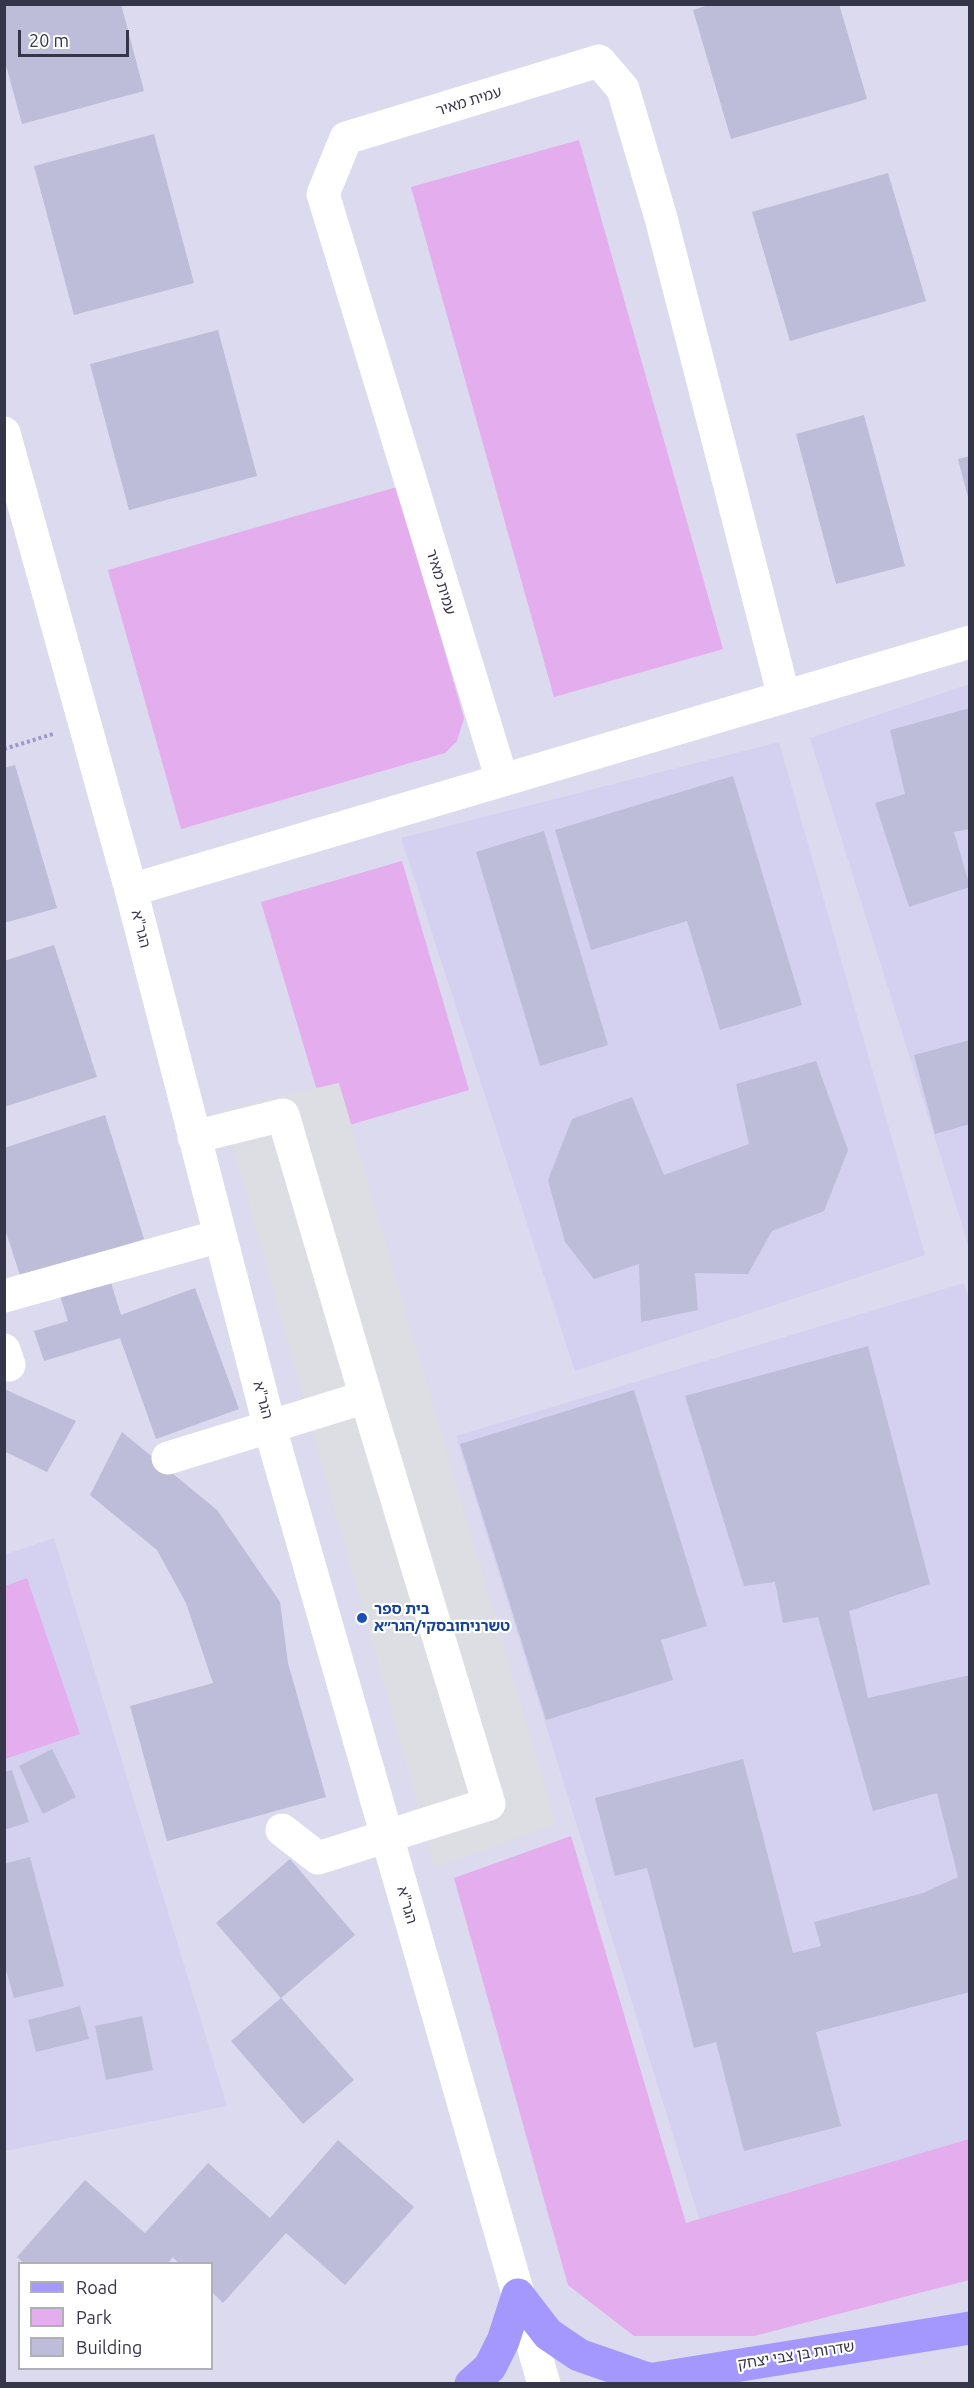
<!DOCTYPE html>
<meta charset="utf-8">
<style>
body{margin:0}
#map{position:relative;width:974px;height:2388px;overflow:hidden;background:#eae8f6;font-family:Ubuntu,sans-serif}
canvas{display:block}
.frame{position:absolute;inset:0;border:6px solid #36364a;pointer-events:none}
.legend{position:absolute;left:18px;top:2262px;width:195px;height:108px;box-sizing:border-box;background:#fff;border:2px solid #afafb7;margin:0;padding:8px 10px;list-style:none;font-size:18px;color:#36364a}
.legend li{display:flex;align-items:center;gap:12px;height:30px}
.legend b{width:30px;border:2px solid #afafb7}
.scale{position:absolute;left:18px;top:30px;width:111px;height:27px;box-sizing:border-box;border:3px solid #36364a;border-top:0;padding-left:8px;font-size:18px;line-height:21px;white-space:nowrap;color:#36364a;-webkit-text-stroke:4px #fff;paint-order:stroke}
</style>
<div id="map">
<canvas width="974" height="2388"></canvas>
<div class="frame"></div>
<ul class="legend">
<li><b style="height:8px;background:#a498ff"></b>Road</li>
<li><b style="height:16px;background:#e4adee"></b>Park</li>
<li><b style="height:16px;background:#bdbcd9"></b>Building</li>
</ul>
<div class="scale">20 m</div>
</div>
<script>
const c = document.querySelector('canvas').getContext('2d');
c.lineJoin = 'round';
function paint(path, color) { c.fillStyle = color; c.fill(path, 'evenodd'); }
function trace(path, color, width, dash) { c.strokeStyle = color; c.lineWidth = width; c.lineCap = dash ? 'butt' : 'round'; c.setLineDash(dash || []); c.stroke(path); }
function drawText(font, color, halo, rows, align = 'center') {
  c.font = font + ' Ubuntu,"Noto Sans Hebrew",sans-serif'; c.lineWidth = 4.5; c.setLineDash([]); c.textBaseline = 'middle'; c.strokeStyle = halo; c.fillStyle = color; for (const [text, x, y, turn = 0] of rows) {
    c.save(); c.translate(x, y); c.rotate((+turn || 0) * Math.PI / 180); c.textAlign = isNaN(turn) ? turn : align; if (halo) c.strokeText(text, 0, 0); c.fillText(text, 0, 0); c.restore();
  }
}
const residential = new Path2D(`
 M5 5H969V2383L5 2384ZM20 2264H212V2368H20Z`);
const education = new Path2D(`
 M969 684V1247L810 738Z
 M779 742 925 1255 575 1371 401 838Z
 M964 1283 970 1304 969 2184 711 2257 456 1436Z
 M54 1538 227 2106 5 2151 4 1555Z`);
const green = new Path2D(`
 M579 140 723 649 554 697 411 187Z
 M397 487 464 718 457 741 445 753 181 829 108 570Z
 M402 861 469 1090 329 1131 261 902Z
 M27 1578 80 1734 5 1759V1586Z
 M571 1836 686 2223 969 2139V2280L754 2336H634L568 2285 454 1878Z`);
const parking = new Path2D(`
 M339 1083 556 1824 435 1868 222 1109Z`);
const building = new Path2D(`
 M4 4H121L144 91 22 124 4 58Z
 M712 4H839L867 99 731 139 693 10Z
 M154 134 194 283 74 315 34 166Z
 M888 173 926 301 790 341 752 212Z
 M218 330 257 476 129 510 90 364Z
 M864 415 905 566 836 584 796 434Z
 M970 456V501H969L958 459Z
 M970 708V829L954 832 970 887 909 907 875 803 905 794 890 730Z
 M15 765 57 908 4 923V768Z
 M733 776 802 1005 720 1030 687 921 591 950 555 830Z
 M544 831 608 1045 540 1066 476 852Z
 M54 945 97 1077 4 1107V961Z
 M970 1040V1124L935 1134 914 1055Z
 M816 1061 848 1150 824 1211 772 1231 748 1274 695 1273 698 1310 641 1322 639 1264 594 1279 565 1242 548 1180 572 1119 632 1097 664 1175 749 1144 736 1084Z
 M105 1115 144 1239 21 1278 4 1226V1148Z
 M108 1273 121 1315 195 1288 239 1409 156 1439 120 1338 44 1361 34 1331 68 1321 58 1289Z
 M868 1346 930 1584 849 1611 868 1698 970 1675V1992L816 2032 841 2126 744 2151 716 2042 694 2048 647 1868 615 1876 595 1798 743 1759 793 1953 821 1946 814 1922 923 1893 958 1877 937 1793 873 1811 818 1617 783 1623 775 1582 744 1586 685 1396Z
 M4 1389 76 1421 47 1472 4 1451Z
 M634 1390 707 1626 661 1640 673 1680 546 1720 460 1444Z
 M122 1432 217 1510 280 1602 288 1663 326 1797 167 1841 130 1706 213 1683 186 1603 157 1550 90 1495Z
 M52 1749 76 1797 43 1814 19 1766Z
 M12 1770 29 1822 4 1830V1772Z
 M30 1857 64 1986 14 1998 4 1963V1864Z
 M290 1859 355 1935 281 1998 216 1923Z
 M281 1998 354 2080 303 2124 231 2041Z
 M80 2006 89 2039 36 2052 28 2020Z
 M142 2016 153 2070 106 2080 95 2026Z
 M338 2140 414 2207 345 2285 286 2233 223 2303 212 2292V2264H179L173 2257 167 2264H25L17 2257 85 2180 145 2233 208 2163 270 2218Z`);
const path = new Path2D(`
 M4 749 53 734`);
const minor = new Path2D(`
 M4 433 131 890 270 1428 544 2384
 M502 780 323 194 346 138 599 61 623 89 661 218 784 697
 M131 890 970 642
 M4 1296 220 1236
 M4 1350 9 1365
 M168 1458 366 1397 283 1115 194 1137
 M282 1830 318 1858 489 1804 366 1397`);
const major = new Path2D(`
 M518 2295 548 2334 579 2355 648 2379
 M471 2384 490 2367 503 2341 518 2295
 M623 2384 970 2328`);
const markers = [
 [362,1618,6,"#1a4fb4"]
];
const streetNames = [
 ["עמית מאיר",469,101,-17],
 ["עמית מאיר",441,582,73],
 ["הגר\"א",141,929,76],
 ["הגר\"א",263,1400,75],
 ["הגר\"א",407,1905,74],
 ["שדרות בן צבי יצחק",796,2355,-9]
];
const transitNames = [
 ["בית ספר",374,1609],
 ["טשרניחובסקי/הגר״א",374,1626]
];
paint(residential, '#dbdaee');
paint(education, '#d4d1f0');
paint(green, '#e4adee');
paint(parking, '#dddde4');
paint(building, '#bdbcd9');
trace(path, '#9b99c6', 4, [3, 3]);
trace(minor, '#fff', 33);
trace(major, '#a498ff', 33);
for (const [x, y, r, color] of markers) { const dot = new Path2D(); dot.arc(x, y, r, 0, 2 * Math.PI); c.fillStyle = color; c.fill(dot); trace(dot, '#fff', 2); }
drawText('15px', '#36364a', '#fff', streetNames);
drawText('bold 15px', '#164399', '#fff', transitNames, 'left');
</script>
